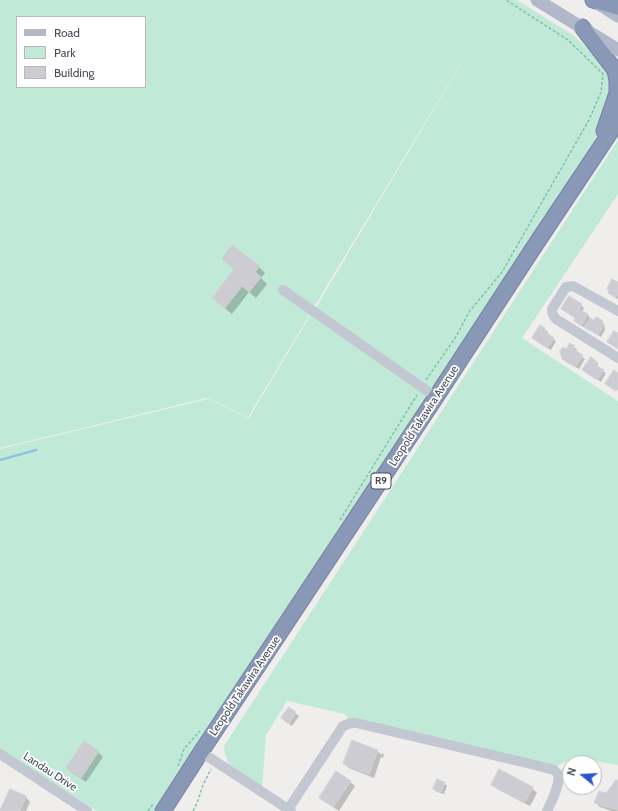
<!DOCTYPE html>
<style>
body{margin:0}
#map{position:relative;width:618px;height:811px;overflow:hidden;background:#f0eeed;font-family:Cabin,sans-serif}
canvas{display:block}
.legend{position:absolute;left:16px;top:16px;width:130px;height:72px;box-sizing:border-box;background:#fff;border:1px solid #b6b8bc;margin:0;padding:5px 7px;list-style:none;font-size:12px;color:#484d58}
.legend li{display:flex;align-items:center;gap:8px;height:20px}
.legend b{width:20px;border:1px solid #b6b8bc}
.north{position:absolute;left:562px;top:755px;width:40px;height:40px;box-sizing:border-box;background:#fff;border:1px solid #b6b8bc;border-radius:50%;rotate:288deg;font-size:11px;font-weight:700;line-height:16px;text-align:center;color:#484d58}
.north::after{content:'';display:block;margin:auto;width:14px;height:18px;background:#2d54ca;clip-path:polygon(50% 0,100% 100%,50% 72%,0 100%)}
</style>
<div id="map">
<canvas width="618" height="811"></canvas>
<ul class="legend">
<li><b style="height:5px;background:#b0b8c9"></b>Road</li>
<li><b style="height:11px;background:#c0e9d8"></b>Park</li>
<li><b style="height:11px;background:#ccccd2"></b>Building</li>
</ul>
<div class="north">N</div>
</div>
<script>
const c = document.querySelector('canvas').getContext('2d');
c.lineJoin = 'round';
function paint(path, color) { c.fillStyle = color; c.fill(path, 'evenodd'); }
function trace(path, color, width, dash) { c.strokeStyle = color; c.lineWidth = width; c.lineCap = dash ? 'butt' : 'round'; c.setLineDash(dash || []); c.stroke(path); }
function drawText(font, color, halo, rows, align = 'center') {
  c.font = font + ' Cabin,sans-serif'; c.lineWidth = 3.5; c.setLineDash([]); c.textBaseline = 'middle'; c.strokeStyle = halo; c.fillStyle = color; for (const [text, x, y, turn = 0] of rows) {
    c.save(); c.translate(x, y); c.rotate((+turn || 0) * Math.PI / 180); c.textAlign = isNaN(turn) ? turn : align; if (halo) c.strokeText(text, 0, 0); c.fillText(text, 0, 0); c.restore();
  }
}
const green = new Path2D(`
 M0 0H517L573 35 611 71 613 92 601 127 591 149 431 392 314 311 482 28 248 417 207 398 0 448ZM17 17H145V87H17Z
 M618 140V194L522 338 618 401V765L575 757 555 767 350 722 345 714 287 701 266 735 262 788 229 764 225 755 224 746Z
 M311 314 429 397 158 811H97L0 749V449L208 399 249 418Z`);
const shadow = new Path2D(`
 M223 259 259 267 265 273 261 278 267 284 256 298 249 292 232 314 220 304 235 270Z
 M618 283V299L612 296 609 293Z
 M581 305 584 308 582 312 588 315 590 318V319L594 322 601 321 604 324 605 330 601 337 578 324 575 321 576 319 563 309Z
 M540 326 548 332 547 334 556 341 551 350 536 341 533 338Z
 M574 347 577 350 576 352 585 359 579 369 566 362V350Z
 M596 362 598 364 597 367 606 373 601 382 587 373 584 370Z
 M289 709 299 716 292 726 285 721Z
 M377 751 382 755V753L384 754 383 758 381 757 374 778 349 768 344 763Z
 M98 752 103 757 86 782 72 773 68 768Z
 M618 781V811H612L600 807 595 803 606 794Z
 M350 782 355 786 339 811 325 802 320 798Z
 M444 783 447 786 444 794 437 792 434 789Z
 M492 784 532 788 537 793 530 806 497 789Z
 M10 790 26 797 30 802 26 811H1Z`);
const stream = new Path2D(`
 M0 460 36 450`);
const building = new Path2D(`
 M232 245 260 266 255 272 261 277 249 292 242 286 225 308 212 298 234 269 222 259Z
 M612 279 618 282V296L616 295 615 297 608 293 609 290 607 289Z
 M569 296 582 304 574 317 561 309Z
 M580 310 588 314 582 325 574 321Z
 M596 317 602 320 603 326 598 335 584 327 590 318 594 320Z
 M540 325 545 328 544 331 554 338 547 348 532 338Z
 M614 331 618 333V332V349L607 342Z
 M570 343 575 346 573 349 583 355 575 367 562 359 560 351 563 347 566 349Z
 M591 357 596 361 594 364 604 370 597 380 582 370Z
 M614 370 618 373V389L616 391 605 384Z
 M289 707 296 712 289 724 281 718Z
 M352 740 378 750 369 774 343 764Z
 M84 741 99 751 81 778 66 768Z
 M499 769 533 787 525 802 491 785Z
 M336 771 351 781 333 807 319 798Z
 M437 779 445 782 441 792 433 789Z
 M616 780H618V810L594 803 599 791 606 793Z
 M10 789 26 796 20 811H0Z`);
const path = new Path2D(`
 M426 380 457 335 469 312 502 272 589 120 601 92 603 74 568 40 506 0
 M340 520 417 395
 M178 766 184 749 200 731
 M148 811 153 804
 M193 811 197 803 203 785 211 769`);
const minor = new Path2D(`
 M283 290 436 397
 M618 311 573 286 566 287 552 309C552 314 553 316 556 319L618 358
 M201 752 291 811
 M0 754 87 811
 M287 811 343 726 351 723H356L535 765 554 770 558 774C561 784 551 802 547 811`);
const major = new Path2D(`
 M537 0 618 50
 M599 4 618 16`);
const highway = new Path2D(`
 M593 0 618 7
 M582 27 615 70 617 81V93L604 131
 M163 811 201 752 436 397 534 247 618 121`);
const shields = [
 [381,481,20]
];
const shieldNames = [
 ["R9",381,481]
];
const streetNames = [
 ["Leopold Takawira Avenue",424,416,-57],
 ["Leopold Takawira Avenue",245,686,-56],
 ["Landau Drive",50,772,33]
];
paint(green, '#c0e9d8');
paint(shadow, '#0003');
trace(stream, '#92c2e1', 2.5);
paint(building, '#ccccd2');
trace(building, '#d2d3d8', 1);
trace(highway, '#7683a3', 17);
trace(path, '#7cc3ad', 1.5, [3, 2]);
trace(minor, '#c2c7d1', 10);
trace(major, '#b0b8c9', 13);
trace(highway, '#8a98b7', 15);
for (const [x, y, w] of shields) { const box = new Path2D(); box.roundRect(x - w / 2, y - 8, w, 16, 3); c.fillStyle = '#fff'; c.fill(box); trace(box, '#484d58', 1); }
drawText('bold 10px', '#484d58', null, shieldNames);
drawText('11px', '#484d58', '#fff', streetNames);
</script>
